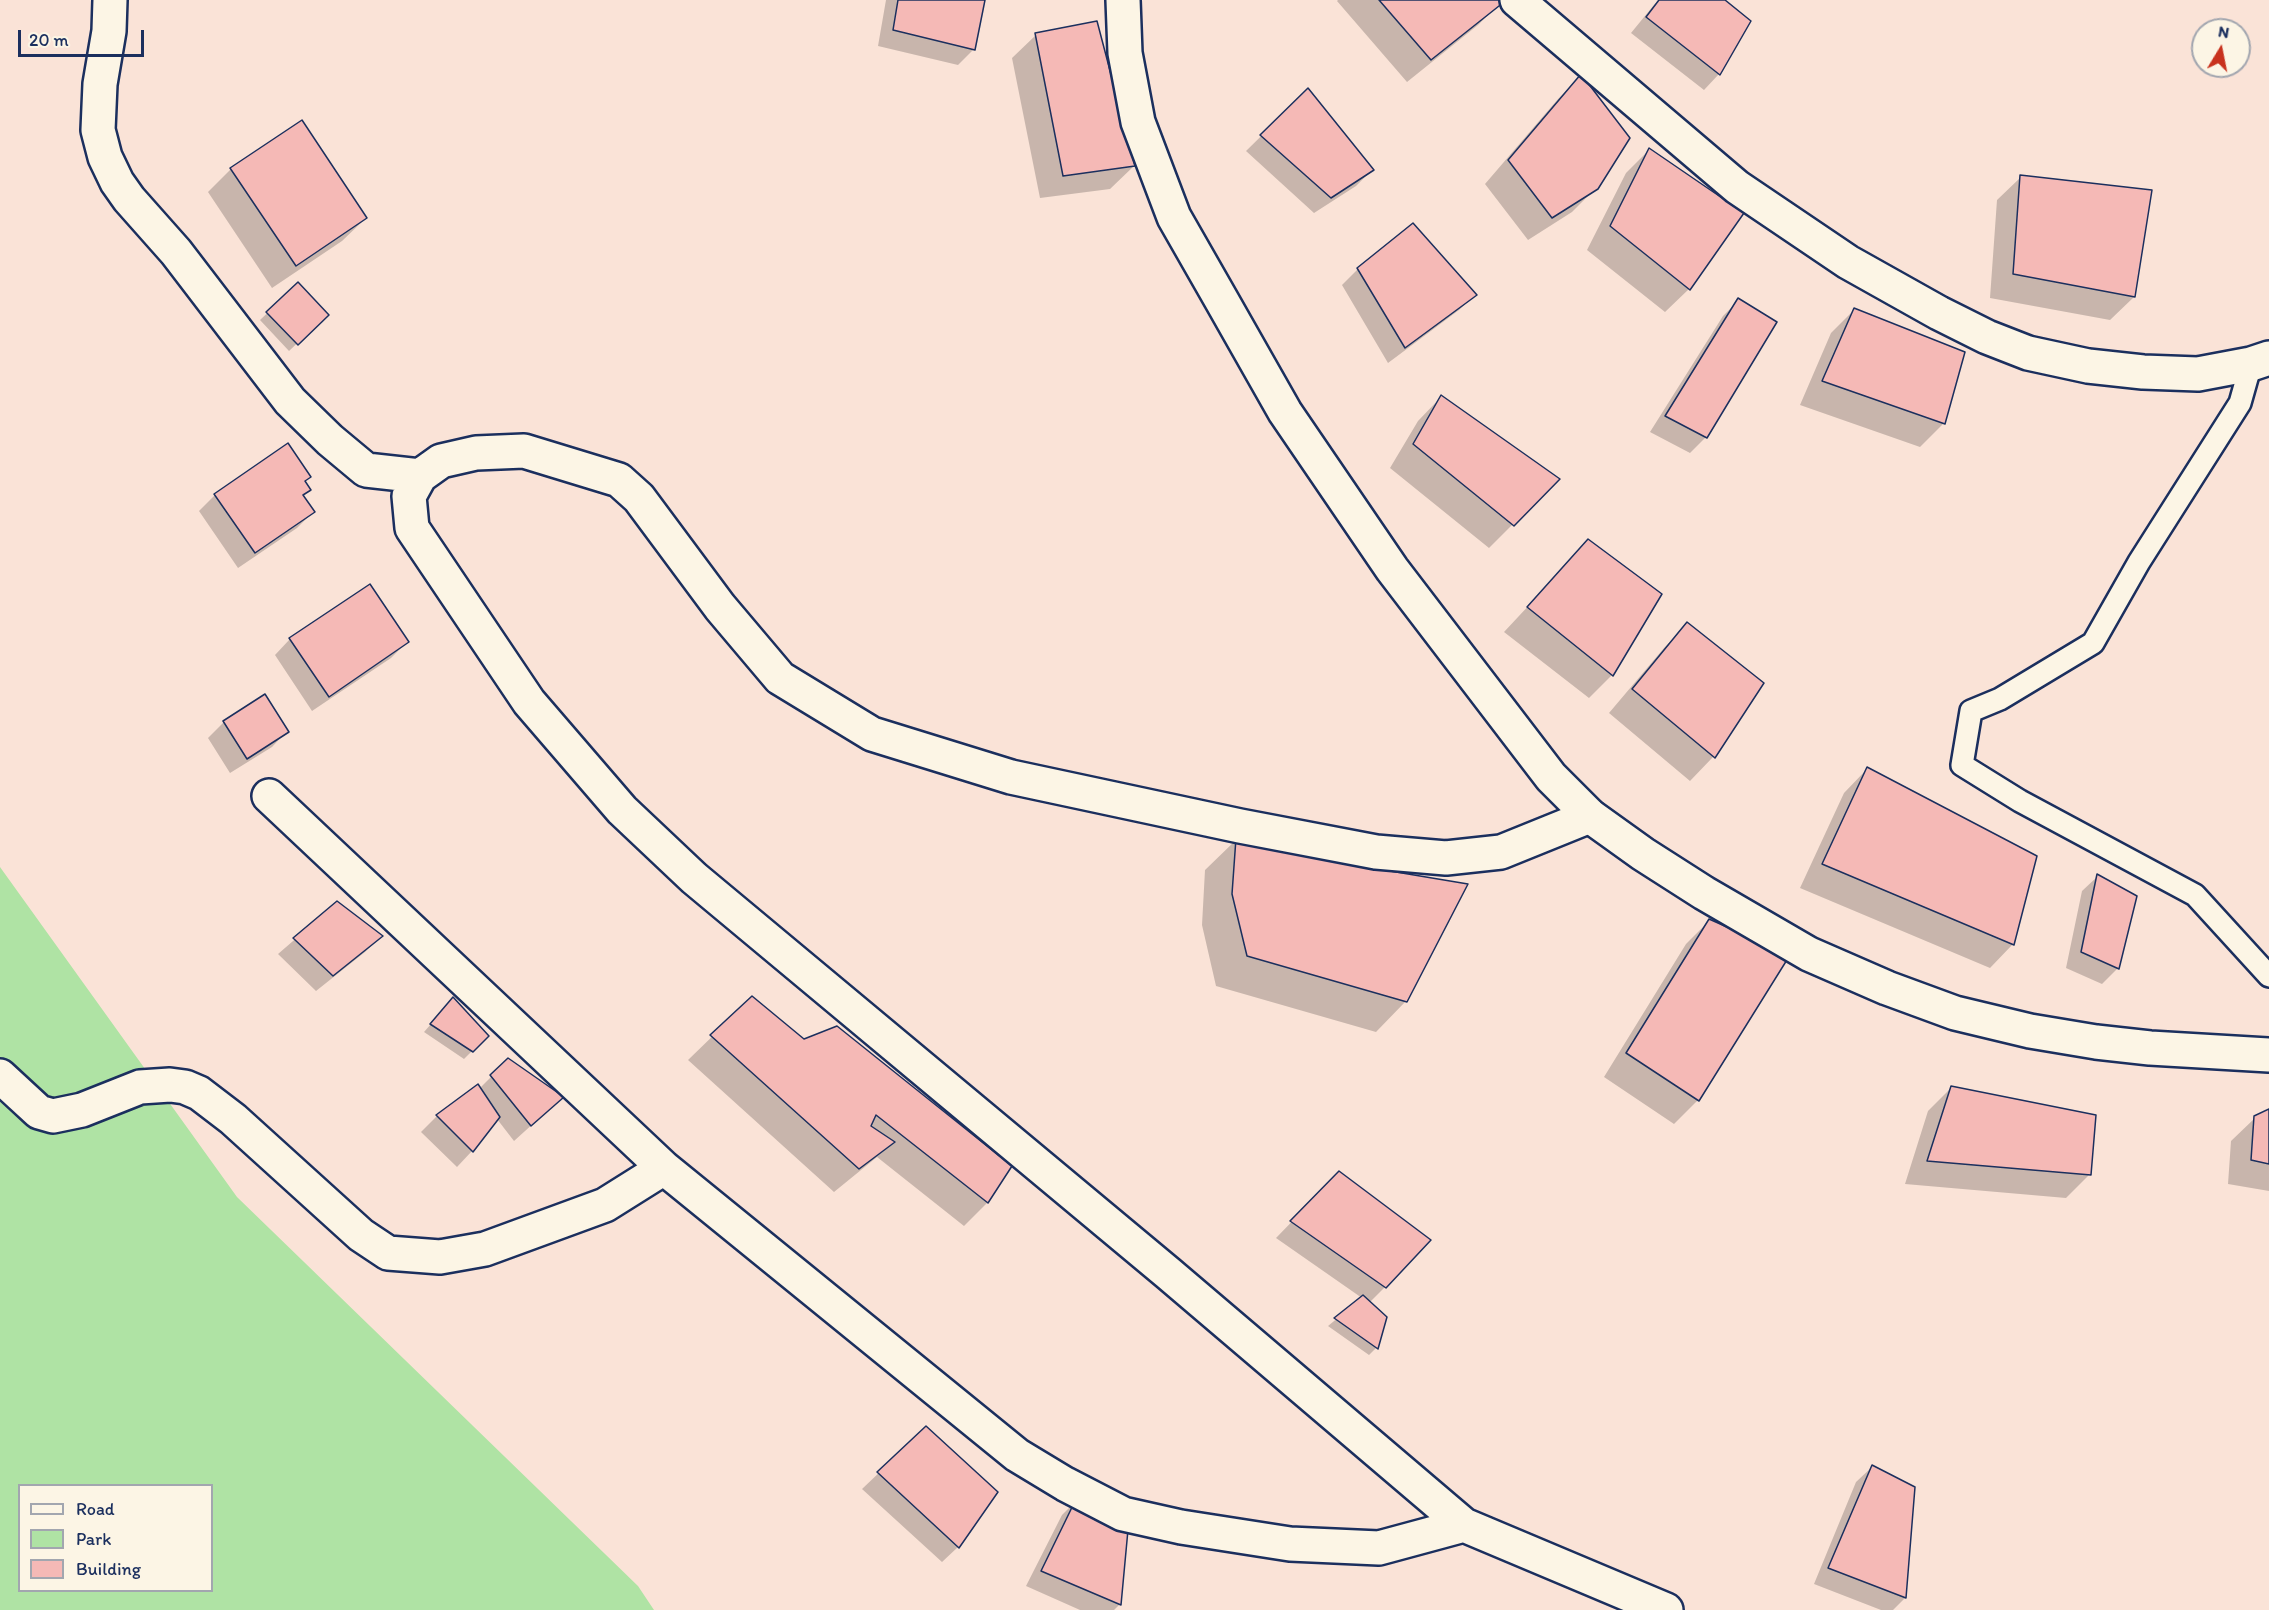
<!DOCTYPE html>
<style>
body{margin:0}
#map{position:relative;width:2269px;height:1610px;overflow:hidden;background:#fae3d7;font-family:Itim,sans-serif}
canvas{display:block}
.legend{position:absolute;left:18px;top:1484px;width:195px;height:108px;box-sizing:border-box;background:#fcf5e5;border:2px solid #a2a6af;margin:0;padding:8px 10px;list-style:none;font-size:18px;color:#1b2f5e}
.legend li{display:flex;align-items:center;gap:12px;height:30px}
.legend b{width:30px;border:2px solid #a2a6af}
.north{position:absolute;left:2191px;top:18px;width:60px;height:60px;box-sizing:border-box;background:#fcf5e5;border:2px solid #a2a6af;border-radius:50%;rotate:10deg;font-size:16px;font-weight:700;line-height:24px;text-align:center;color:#1b2f5e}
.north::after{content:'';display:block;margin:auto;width:21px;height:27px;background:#c8321e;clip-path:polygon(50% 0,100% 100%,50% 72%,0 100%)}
.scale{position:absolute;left:18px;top:30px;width:126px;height:27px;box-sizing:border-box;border:3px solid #1b2f5e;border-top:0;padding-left:8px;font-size:18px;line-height:21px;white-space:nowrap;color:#1b2f5e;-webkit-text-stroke:4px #fcf5e5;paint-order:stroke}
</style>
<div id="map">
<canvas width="2269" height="1610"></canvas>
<ul class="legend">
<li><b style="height:8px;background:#fcf5e5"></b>Road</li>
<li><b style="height:16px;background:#afe3a4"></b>Park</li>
<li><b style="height:16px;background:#f5b9b6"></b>Building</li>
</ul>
<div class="north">N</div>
<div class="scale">20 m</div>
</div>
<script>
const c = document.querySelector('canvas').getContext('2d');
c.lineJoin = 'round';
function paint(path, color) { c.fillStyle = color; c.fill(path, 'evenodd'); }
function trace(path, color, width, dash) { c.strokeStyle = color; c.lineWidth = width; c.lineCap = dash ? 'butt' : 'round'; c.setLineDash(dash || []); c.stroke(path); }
const green = new Path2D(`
 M0 867 237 1197 638 1586 654 1610H0ZM20 1486H212V1590H20Z`);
const shadow = new Path2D(`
 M886 0H983L974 49 958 65 878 46Z
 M1338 0H1499L1501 2 1478 25 1407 82 1337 1Z
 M1658 0H1722L1749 22 1719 74 1704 90 1631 33Z
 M1036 35 1134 166 1110 189 1040 198 1012 58Z
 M1581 76 1596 188 1572 212 1528 240 1485 184 1558 99Z
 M1308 90 1372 170 1356 186 1314 213 1246 151Z
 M1649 150 1689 289 1665 312 1587 250 1626 173Z
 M231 169 366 218 342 241 272 288 208 192Z
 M2021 177 2134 297 2110 320 1990 298 1997 200Z
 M1358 269 1475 295 1459 310 1388 363 1342 285Z
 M298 284 327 315 289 351 260 320Z
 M1739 300 1706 437 1690 453 1650 432 1723 316Z
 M1854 310 1944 423 1920 447 1800 405 1831 333Z
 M1441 397 1558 479 1489 548 1390 468 1418 421Z
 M287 446 309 490 303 497 313 512 297 528 238 568 199 511 215 495Z
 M1589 541 1612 675 1589 698 1504 632Z
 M1687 624 1762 684 1713 757 1690 781 1609 713 1664 648Z
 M290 639 407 642 391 658 312 711 275 655Z
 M264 696 287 731 272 747 230 773 208 738 224 722Z
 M1867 769 2013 944 1990 968 1800 888 1844 793Z
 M1236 840 1406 1001 1376 1032 1216 986 1202 925 1205 870Z
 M2098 876 2118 968 2102 984 2066 968 2082 891Z
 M337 903 380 937 365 952 316 991 278 954Z
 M1709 921 1788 956 1698 1100 1674 1124 1604 1077 1686 944Z
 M752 998 803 1041 1010 1167 987 1203 964 1226 877 1157 834 1192 688 1060Z
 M446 1007 487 1036 464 1059 424 1032Z
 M508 1060 546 1112 514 1141 497 1119 472 1151 457 1167 421 1132 437 1116 478 1087 479 1089Z
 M1952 1087 2089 1175 2066 1198 1905 1184 1928 1111Z
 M2269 1111V1191L2228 1184 2231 1141 2255 1118Z
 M1339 1173 1385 1287 1369 1303 1376 1348 1369 1355 1328 1326 1362 1298 1276 1238Z
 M926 1428 958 1547 942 1562 862 1489Z
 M1872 1467 1914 1488 1905 1598 1893 1610H1881L1814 1584 1856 1482Z
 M1078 1499 1127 1520 1119 1605 1114 1610H1080L1026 1586 1062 1515Z`);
const building = new Path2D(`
 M898 0H985L975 50 893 30Z
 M1379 0H1501L1504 2 1431 60Z
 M1659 0H1725L1751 21 1720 75 1646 17Z
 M1097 21 1135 166 1063 176 1035 33Z
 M1581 74 1630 138 1598 189 1552 218 1508 160Z
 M1308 88 1374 170 1331 198 1260 135Z
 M302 120 367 218 296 266 230 168Z
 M1649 148 1744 213 1690 290 1610 226Z
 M2020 175 2152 190 2135 297 2013 274Z
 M1413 223 1477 295 1405 348 1357 268Z
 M298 282 329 315 298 345 266 312Z
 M1738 298 1777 322 1707 438 1665 416Z
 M1854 308 1965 352 1945 424 1822 381Z
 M1441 395 1560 479 1514 526 1413 444Z
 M288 443 311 477 305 481 311 490 303 495 315 512 255 553 214 494Z
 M1588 539 1662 594 1613 676 1527 607Z
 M370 584 409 642 329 697 289 638Z
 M1687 622 1764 683 1715 758 1632 689Z
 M265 694 289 732 247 759 223 721Z
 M1867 767 2037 856 2014 945 1822 864Z
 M1236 838 1372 868 1468 884 1407 1002 1247 956 1232 894Z
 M2097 874 2137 896 2119 969 2081 952Z
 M337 901 383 936 333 976 293 938Z
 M1709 919 1790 955 1699 1101 1626 1053Z
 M752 996 804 1039 837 1026 1012 1166 988 1203 876 1115 871 1126 895 1142 859 1169 710 1035Z
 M453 997 489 1036 473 1052 430 1024Z
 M508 1058 564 1097 531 1126 490 1075Z
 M478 1084 500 1117 473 1152 436 1115Z
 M1951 1086 2096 1115 2091 1175 1927 1161Z
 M2269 1109V1164L2251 1160 2254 1116Z
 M1339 1171 1431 1240 1386 1288 1290 1221Z
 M1363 1295 1387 1317 1378 1349 1334 1318Z
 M926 1426 998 1492 959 1548 877 1472Z
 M1872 1465 1915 1487 1906 1598 1828 1568Z
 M1077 1497 1129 1519 1121 1605 1041 1571Z`);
const lane = new Path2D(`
 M2251 364 2240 403 2139 562 2093 643 2000 699 1971 711 1962 765 2020 801 2195 895 2269 976`);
const street = new Path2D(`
 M110 0 109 31 100 84 98 130 105 157 117 182 129 199 176 252 290 401 330 440 366 470 420 476
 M1517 0 1737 187 1848 262 1939 313 1987 337 2028 353 2088 366 2143 372 2198 374 2251 364 2269 358
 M269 796 664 1168 1017 1455 1065 1484 1123 1514 1181 1527 1290 1544 1379 1548 1464 1525 1168 1273 694 878 622 810 529 702 412 528 409 496 420 476 441 461 476 453 524 451 619 480 639 498 720 607 780 678 872 734 1011 777 1240 826 1376 852 1446 858 1501 852 1590 816
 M0 1076 39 1112 53 1116 82 1110 140 1087 170 1085 185 1087 199 1093 233 1119 361 1235 388 1253 440 1257 485 1249 605 1205 664 1168
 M1464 1525 1666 1610`);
const secondary = new Path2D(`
 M1123 0 1125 53 1138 122 1174 217 1222 301 1285 412 1392 569 1551 777 1590 816 1643 854 1704 893 1809 954 1887 988 1955 1013 2030 1031 2096 1042 2150 1048 2269 1055`);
paint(green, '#afe3a4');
paint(shadow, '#0003');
paint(building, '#f5b9b6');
trace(building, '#1b2f5e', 1.5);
trace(lane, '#1b2f5e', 26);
trace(street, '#1b2f5e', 38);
trace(secondary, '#1b2f5e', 38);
trace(lane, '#fcf5e5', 21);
trace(street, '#fcf5e5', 33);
trace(secondary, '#fcf5e5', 33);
</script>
